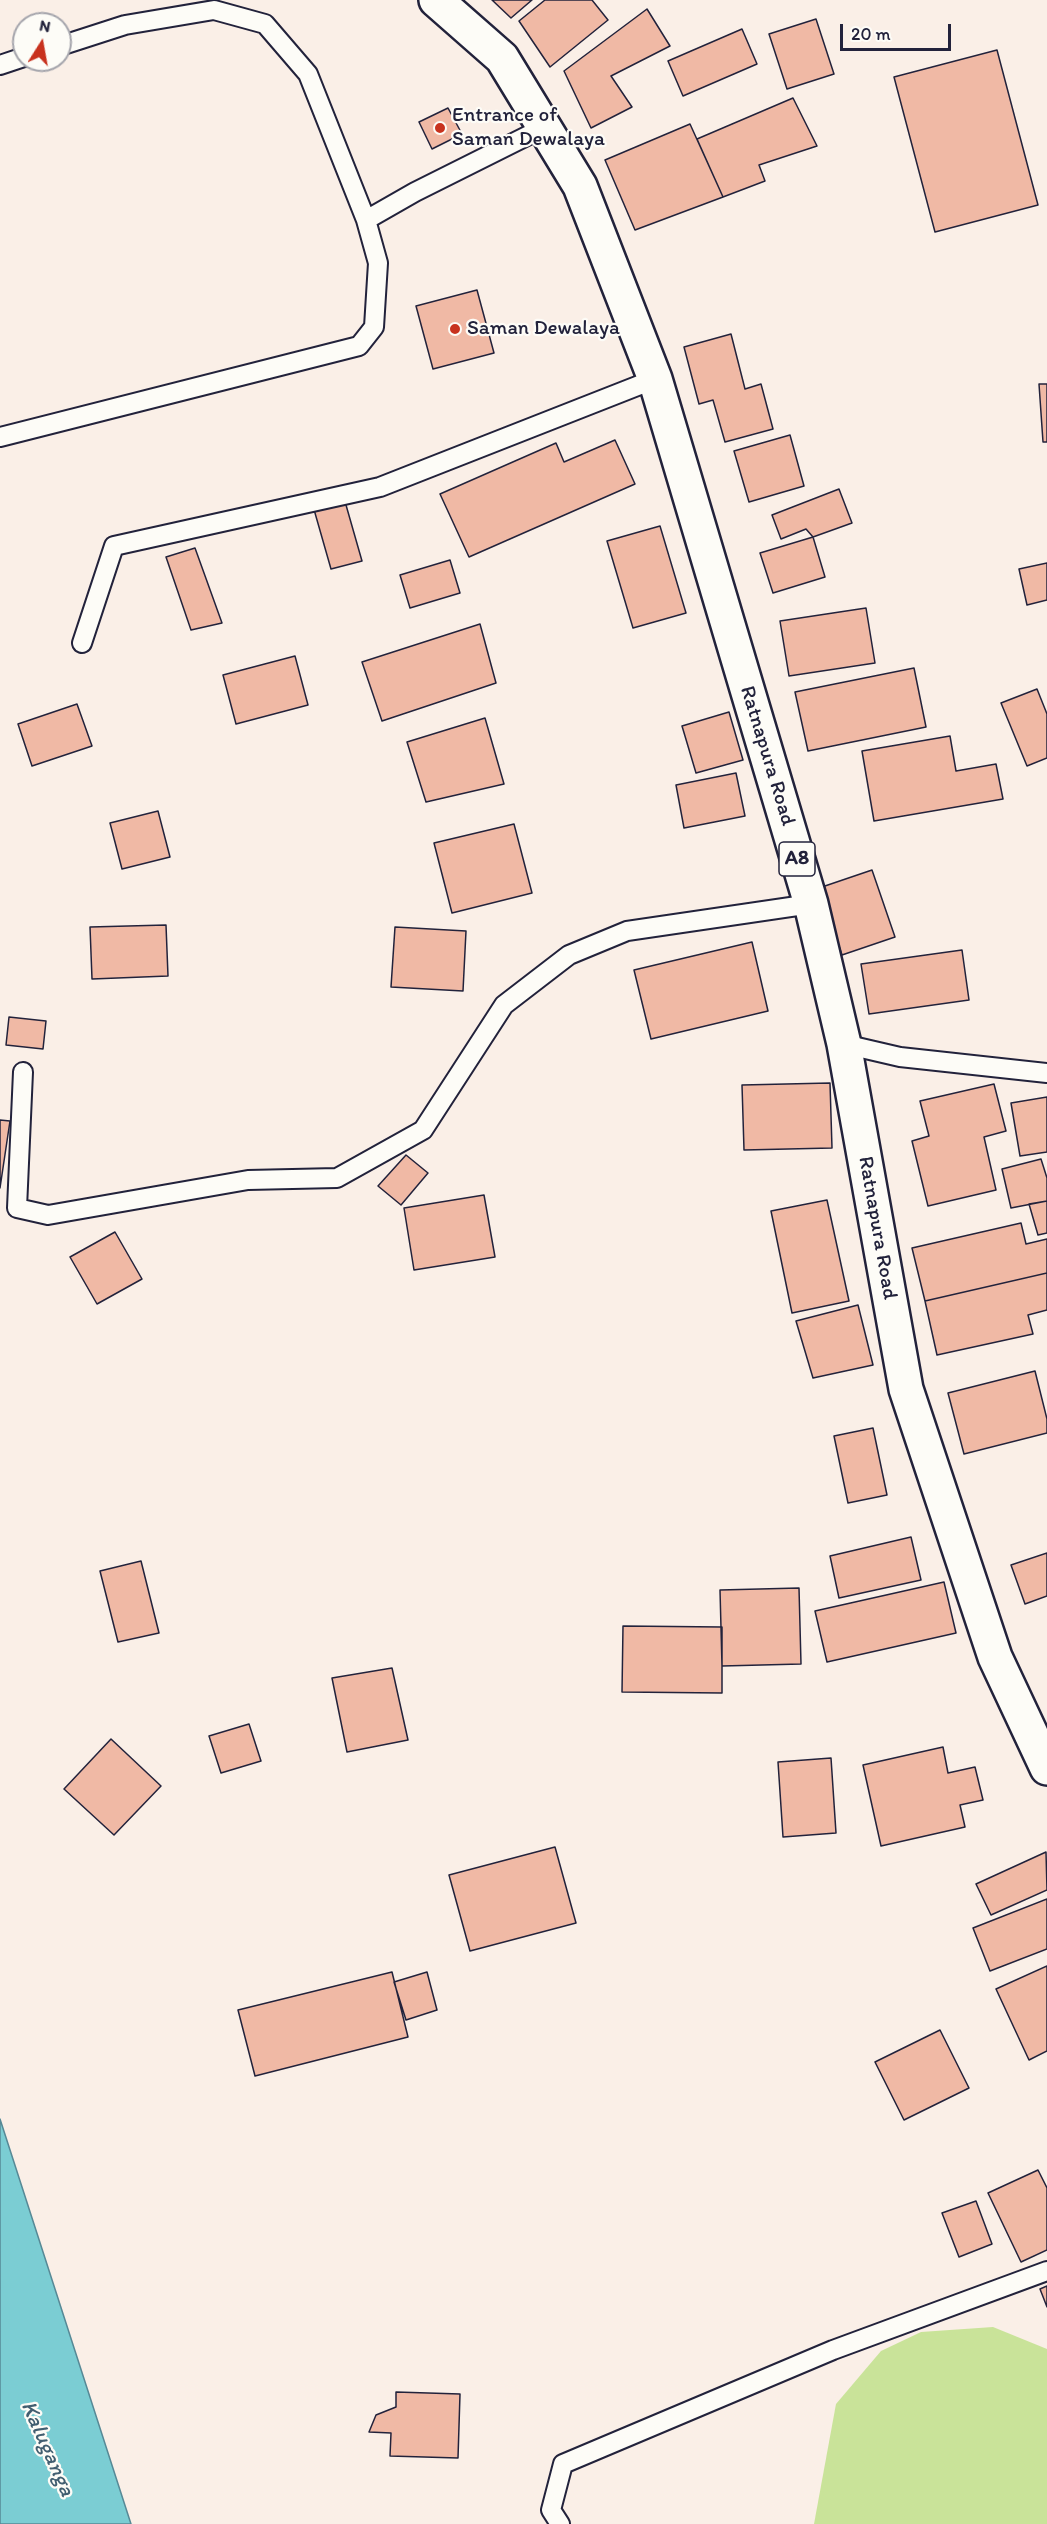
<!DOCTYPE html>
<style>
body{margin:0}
#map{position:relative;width:1047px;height:2524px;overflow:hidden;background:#faefe7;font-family:Itim,sans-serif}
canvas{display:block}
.north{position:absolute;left:12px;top:12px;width:60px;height:60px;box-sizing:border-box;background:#fdfcf7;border:2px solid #a5a5ac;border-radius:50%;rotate:11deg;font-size:16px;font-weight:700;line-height:24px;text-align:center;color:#22223b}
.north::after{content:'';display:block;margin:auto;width:21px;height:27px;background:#c8321e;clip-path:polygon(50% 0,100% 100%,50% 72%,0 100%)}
.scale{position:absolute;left:840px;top:24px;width:111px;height:27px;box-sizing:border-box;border:3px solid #22223b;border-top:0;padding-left:8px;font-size:18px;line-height:21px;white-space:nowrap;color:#22223b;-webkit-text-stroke:4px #fdfcf7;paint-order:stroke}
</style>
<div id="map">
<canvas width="1047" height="2524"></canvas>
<div class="north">N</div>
<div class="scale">20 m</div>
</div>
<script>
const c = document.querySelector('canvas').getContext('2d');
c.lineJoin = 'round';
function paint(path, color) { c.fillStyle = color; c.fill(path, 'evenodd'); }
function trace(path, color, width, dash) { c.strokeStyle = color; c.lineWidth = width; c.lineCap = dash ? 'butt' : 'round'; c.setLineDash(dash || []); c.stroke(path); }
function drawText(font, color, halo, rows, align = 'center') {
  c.font = font + ' Itim,sans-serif'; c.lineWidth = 4.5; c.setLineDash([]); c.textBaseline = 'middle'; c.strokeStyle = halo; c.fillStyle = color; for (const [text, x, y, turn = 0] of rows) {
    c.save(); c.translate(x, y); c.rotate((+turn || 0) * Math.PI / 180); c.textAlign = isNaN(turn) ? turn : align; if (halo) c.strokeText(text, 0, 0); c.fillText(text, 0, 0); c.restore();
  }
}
const green = new Path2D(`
 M993 2327 1047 2349V2524H814L836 2404 881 2351 921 2332Z`);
const water = new Path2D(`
 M0 2119 131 2524H0Z`);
const building = new Path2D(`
 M492 0H532L511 18Z
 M545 0H592L608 20 550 67 519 21Z
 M647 9 670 46 611 76 632 107 591 128 564 71Z
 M816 19 834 74 787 89 769 34Z
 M742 29 757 64 683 96 668 61Z
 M997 50 1038 205 935 232 894 77Z
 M793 98 817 146 759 165 765 181 723 197 697 139Z
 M448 108 462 134 432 149 419 122Z
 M690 124 723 197 635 230 605 160Z
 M477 290 494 353 433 369 416 306Z
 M731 334 745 389 761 384 773 429 725 442 713 400 699 404 684 347Z
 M1039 384H1047V442H1043Z
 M790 435 804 486 749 502 734 451Z
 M615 440 635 484 469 557 440 494 556 443 564 462Z
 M839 489 852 523 813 537 806 529 781 539 772 515Z
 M344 498 362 561 331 569 313 506Z
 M660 526 686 613 633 628 607 541Z
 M813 537 825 577 773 593 760 553Z
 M195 548 222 623 191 630 166 557Z
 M450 560 460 593 410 608 400 575Z
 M1047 563V600L1027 605 1019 569Z
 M866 608 875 663 789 676 780 621Z
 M480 624 496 683 382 721 362 662Z
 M295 656 308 705 236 724 223 675Z
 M914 668 926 727 808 751 795 692Z
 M1037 689 1047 714V758L1027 766 1001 703Z
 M77 704 92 746 32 766 18 724Z
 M729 712 743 760 696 773 682 726Z
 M485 718 504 784 426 802 407 742Z
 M950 736 956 771 996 764 1003 799 874 821 862 751Z
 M736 773 745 816 684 828 676 785Z
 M158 811 170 857 122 869 110 823Z
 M514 824 532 893 452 913 434 843Z
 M872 870 895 937 842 955 819 888Z
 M166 925 168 976 92 979 90 927Z
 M395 927 466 931 463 991 391 987Z
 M752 942 768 1011 651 1039 634 970Z
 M962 950 969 1000 869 1014 861 964Z
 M9 1017 46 1021 43 1049 6 1045Z
 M830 1083 832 1148 744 1150 742 1085Z
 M994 1084 1006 1131 984 1137 996 1190 928 1206 912 1141 929 1136 920 1101Z
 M1047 1097V1152L1020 1156 1011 1103Z
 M0 1120 10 1121 0 1188Z
 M406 1155 428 1173 401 1205 378 1186Z
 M1041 1159 1047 1178V1201L1011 1208 1002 1169Z
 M484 1195 495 1257 414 1270 404 1208Z
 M827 1200 849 1301 792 1313 771 1211Z
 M1047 1201V1233L1038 1235 1029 1204Z
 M1021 1223 1026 1244 1047 1239V1273L925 1301 912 1248Z
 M115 1232 142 1279 97 1304 70 1257Z
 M1047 1273V1310L1028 1315 1033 1334 937 1355 925 1301Z
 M858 1305 873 1365 813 1378 796 1321Z
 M1035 1371 1047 1419V1433L964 1454 948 1393Z
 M873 1428 887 1495 848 1503 834 1436Z
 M911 1537 921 1580 839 1598 830 1556Z
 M1047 1553V1596L1025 1604 1011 1565Z
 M141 1561 159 1633 118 1642 100 1571Z
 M944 1582 956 1633 827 1662 815 1611Z
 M799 1588 801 1664 722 1666 720 1590Z
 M623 1626 722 1627V1693L622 1692Z
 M392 1668 408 1740 347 1752 332 1678Z
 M249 1724 261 1761 221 1773 209 1736Z
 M111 1739 161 1786 114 1835 64 1789Z
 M943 1747 948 1773 975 1767 983 1800 960 1805 965 1827 881 1846 863 1765Z
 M831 1758 836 1833 783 1837 778 1762Z
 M555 1847 576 1923 470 1951 449 1875Z
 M1046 1852 1047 1890 991 1915 976 1884Z
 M1047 1899V1949L990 1971 973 1928Z
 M1047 1966V2051L1029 2060 996 1989Z
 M392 1972 408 2037 255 2076 238 2010Z
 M427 1972 437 2010 406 2020 394 1982Z
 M940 2030 969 2088 904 2120 875 2062Z
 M1038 2170 1047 2188V2250L1021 2262 988 2193Z
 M976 2201 992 2244 959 2257 942 2213Z
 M1047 2286V2307L1040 2289Z
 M396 2392 460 2394 458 2458 390 2456 391 2433 369 2432 376 2415 396 2407Z`);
const service = new Path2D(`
 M0 65 24 57
 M366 220 415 192 545 127
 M0 437 359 346 374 327 378 263 366 220 308 74 265 24 214 10 125 25 60 46
 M82 643 114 546 380 487 655 379
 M844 1044 900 1057 1047 1073
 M23 1072 17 1208 48 1215 248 1180 337 1178 423 1130 504 1005 569 955 627 931 811 904
 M560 2524 551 2510 563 2464 833 2350 1047 2271`);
const trunk = new Path2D(`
 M436 0 502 58 580 186 655 379 811 904 844 1044 906 1389 995 1657 1047 1768`);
const markers = [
 [440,128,6,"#c8321e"],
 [455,329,6,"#c8321e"]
];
const shields = [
 [797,859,36]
];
const shieldNames = [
 ["A8",797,859]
];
const poiNames = [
 ["Entrance of",452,116],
 ["Saman Dewalaya",452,140],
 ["Saman Dewalaya",467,329]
];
const streetNames = [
 ["Ratnapura Road",767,756,73],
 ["Ratnapura Road",877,1228,80]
];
const waterNames = [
 ["Kaluganga",47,2449,66]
];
paint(green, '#c9e399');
paint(water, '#7bcdd3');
trace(water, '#578996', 1.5);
paint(building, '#f0b9a5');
trace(building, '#22223b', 1.5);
trace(service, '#22223b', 22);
trace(trunk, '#22223b', 38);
trace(service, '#fdfcf7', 18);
trace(trunk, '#fdfcf7', 33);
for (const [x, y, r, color] of markers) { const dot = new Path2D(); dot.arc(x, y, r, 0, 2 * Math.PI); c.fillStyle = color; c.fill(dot); trace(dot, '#fdfcf7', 2); }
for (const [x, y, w] of shields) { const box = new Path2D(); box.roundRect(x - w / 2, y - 17, w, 34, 4.5); c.fillStyle = '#fdfcf7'; c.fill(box); trace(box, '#22223b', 1.5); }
drawText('bold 20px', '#22223b', null, shieldNames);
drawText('21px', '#22223b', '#fdfcf7', poiNames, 'left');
drawText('21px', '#22223b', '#fdfcf7', streetNames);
drawText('italic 22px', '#415e70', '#fdfcf7', waterNames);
</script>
